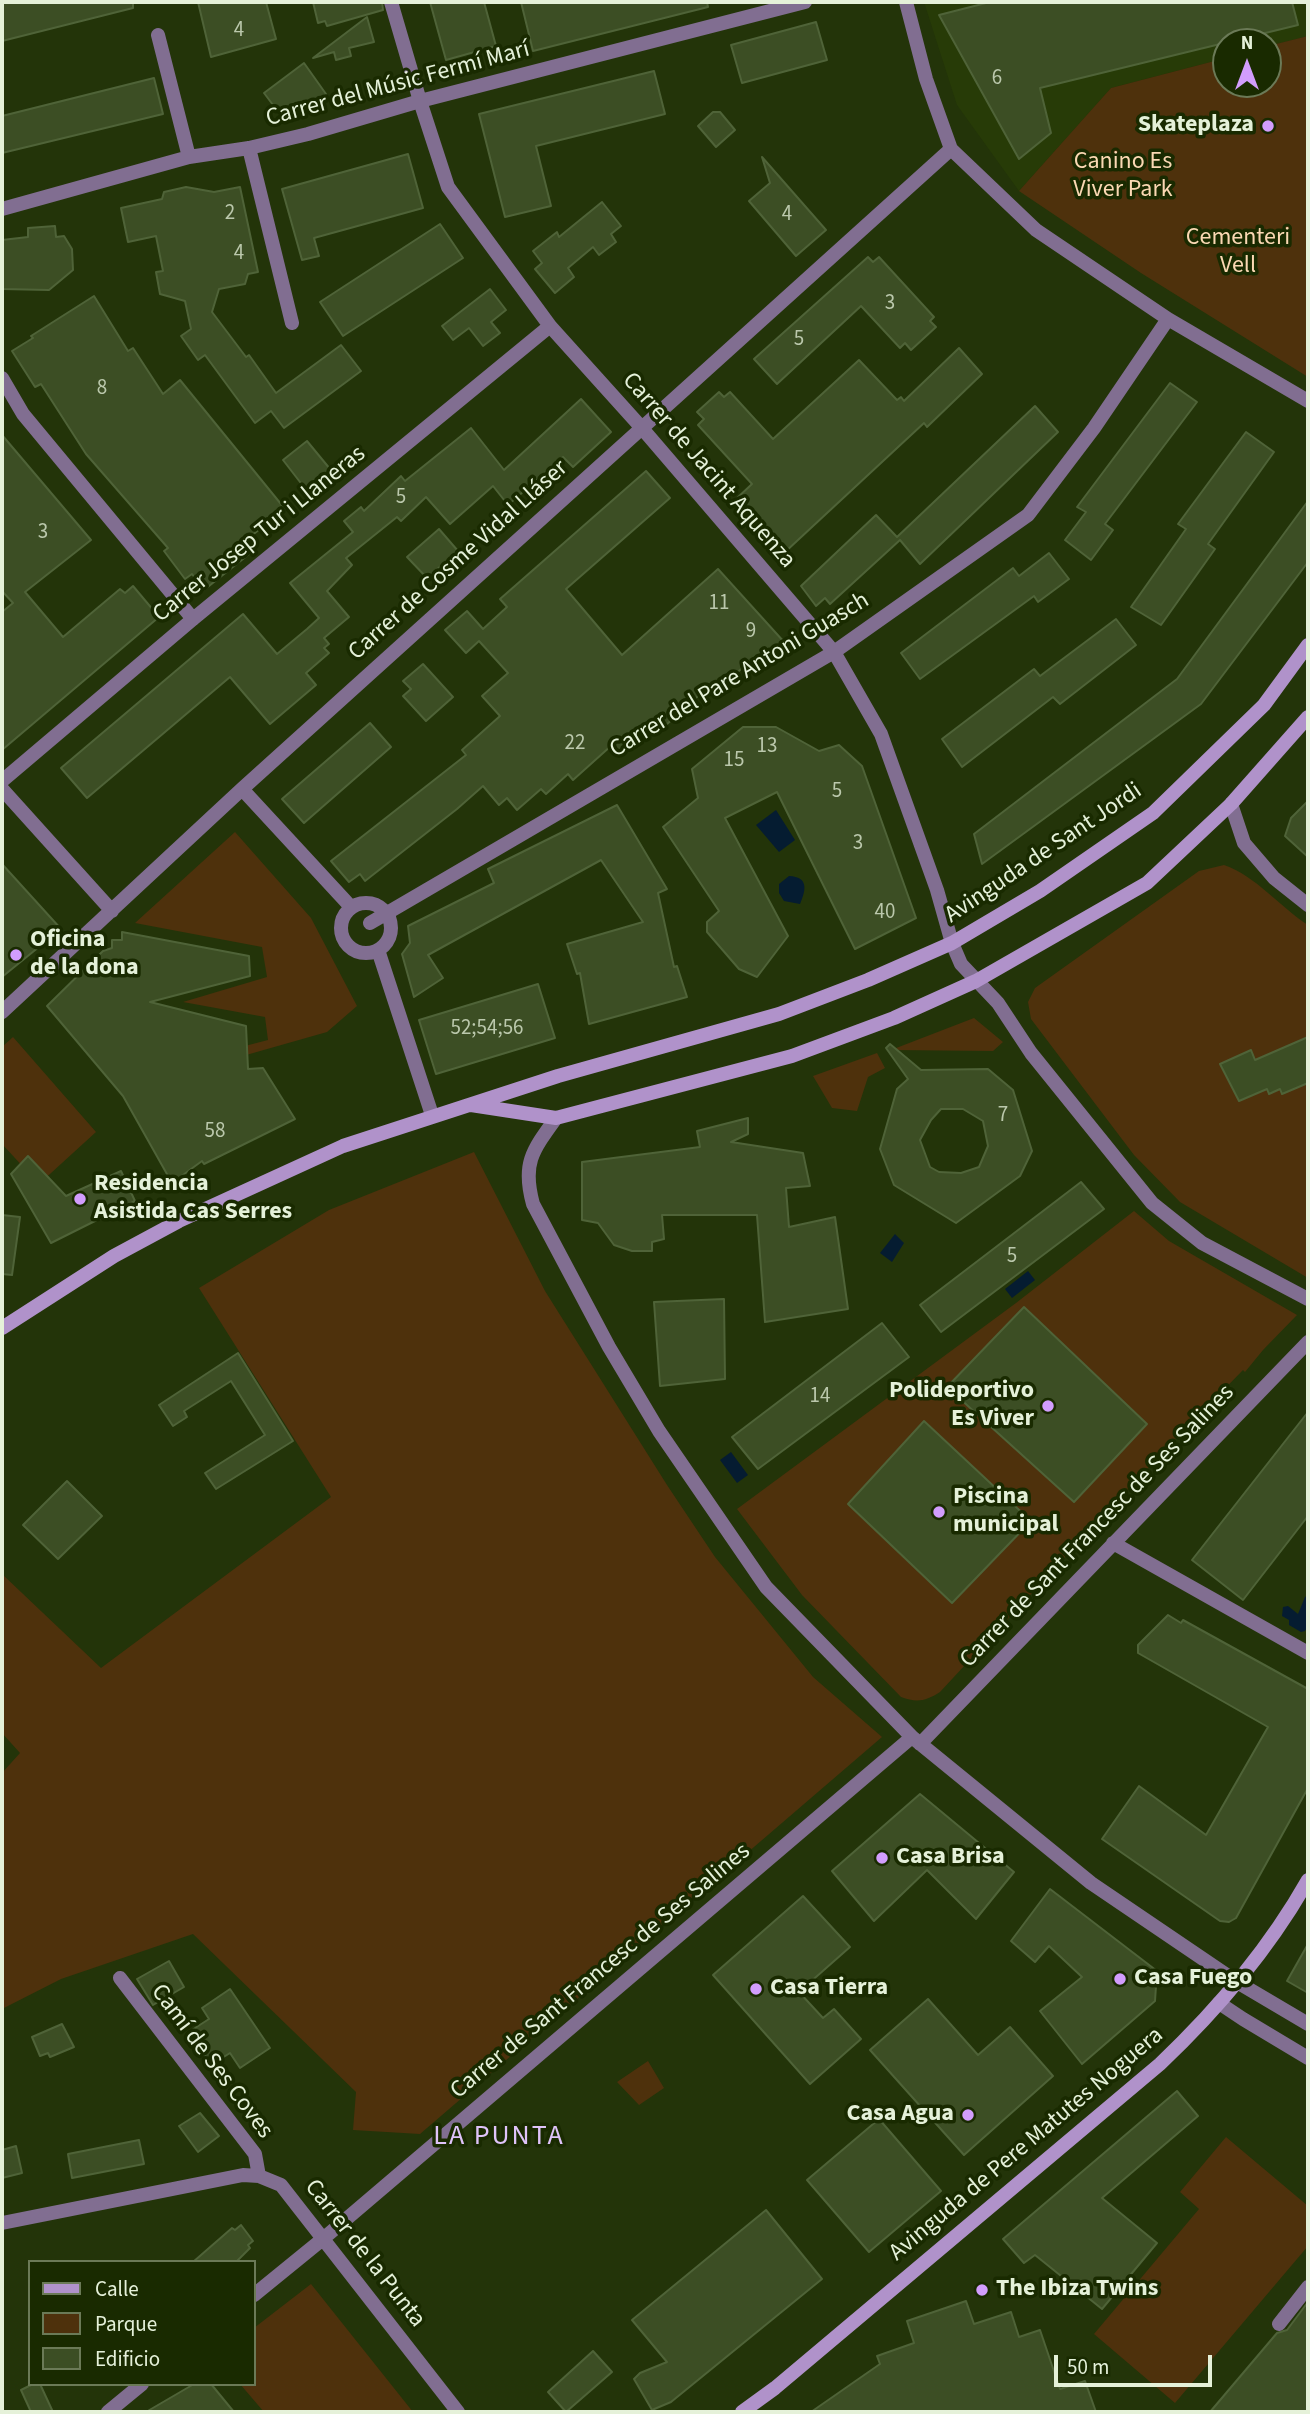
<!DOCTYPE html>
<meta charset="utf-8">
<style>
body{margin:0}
#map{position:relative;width:1310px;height:2414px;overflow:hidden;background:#233409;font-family:"Source Sans 3",sans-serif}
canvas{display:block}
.frame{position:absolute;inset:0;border:4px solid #e5f1d9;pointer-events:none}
.legend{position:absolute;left:28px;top:2260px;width:228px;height:126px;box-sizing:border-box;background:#192a00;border:2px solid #6b7a57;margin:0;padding:9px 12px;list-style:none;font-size:21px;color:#e5f1d9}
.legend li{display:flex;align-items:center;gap:14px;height:35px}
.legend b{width:35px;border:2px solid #6b7a57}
.north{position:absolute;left:1212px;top:28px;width:70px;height:70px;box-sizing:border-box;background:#192a00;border:2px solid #6b7a57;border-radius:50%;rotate:0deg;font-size:19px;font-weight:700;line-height:28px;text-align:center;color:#e5f1d9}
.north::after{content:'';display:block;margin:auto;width:24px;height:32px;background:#d29dfd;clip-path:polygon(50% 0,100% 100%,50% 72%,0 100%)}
.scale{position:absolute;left:1054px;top:2355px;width:158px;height:32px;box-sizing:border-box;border:4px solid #e5f1d9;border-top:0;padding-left:9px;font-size:21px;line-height:24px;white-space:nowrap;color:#e5f1d9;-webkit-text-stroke:5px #192a00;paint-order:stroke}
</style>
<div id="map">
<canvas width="1310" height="2414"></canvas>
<div class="frame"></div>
<ul class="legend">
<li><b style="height:9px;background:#b092ca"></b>Calle</li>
<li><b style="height:19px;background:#4e310c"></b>Parque</li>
<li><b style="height:19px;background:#3c4e24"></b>Edificio</li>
</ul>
<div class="north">N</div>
<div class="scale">50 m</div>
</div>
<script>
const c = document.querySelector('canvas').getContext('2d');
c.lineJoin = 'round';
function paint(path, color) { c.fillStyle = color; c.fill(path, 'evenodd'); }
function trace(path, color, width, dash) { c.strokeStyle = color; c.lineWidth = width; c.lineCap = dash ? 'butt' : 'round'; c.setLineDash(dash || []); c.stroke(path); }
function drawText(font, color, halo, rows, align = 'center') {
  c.font = font + ' "Source Sans 3",sans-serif'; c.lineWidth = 7; c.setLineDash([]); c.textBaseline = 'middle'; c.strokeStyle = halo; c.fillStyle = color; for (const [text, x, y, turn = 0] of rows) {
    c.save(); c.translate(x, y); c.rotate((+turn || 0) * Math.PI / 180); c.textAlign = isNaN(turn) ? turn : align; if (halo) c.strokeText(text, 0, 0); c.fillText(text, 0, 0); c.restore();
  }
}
const built = new Path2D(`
 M924 2H1308V36L1268 46V42H1226V58L1111 88 1019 191 957 105Z`);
const green = new Path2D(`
 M1308 36V377L1141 273 1019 191 1111 88 1226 58V84H1268V46Z
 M235 832 311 918 357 1006 327 1032 211 1065 187 1061 268 1040 265 1017 183 1002 267 977 262 947 135 923Z
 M1224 865C1256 876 1280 907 1308 925V1278L1180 1202 1134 1155 1031 1019 1028 1002 1035 988 1199 871Z
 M974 1018 1003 1042 993 1051 891 1050Z
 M13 1037 96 1132 39 1184 2 1144V1047Z
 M877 1053 885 1068 868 1077 857 1111 832 1108 813 1076Z
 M474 1152 545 1291 667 1485 715 1557 813 1677 882 1737 420 2134 353 2130 356 2092 193 1934 61 1979 2 2009V1773L20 1753 2 1733V1574L101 1668 331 1497 199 1288 329 1210Z
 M1134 1211 1169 1241 1297 1315 1263 1350 1245 1372 1243 1370 1161 1454 940 1692C926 1701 917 1703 901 1697L802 1595 737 1509 1016 1303Z
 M648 2061 664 2088 639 2105 617 2082Z
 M1226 2137 1308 2206V2246L1175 2403 1094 2334 1199 2209 1180 2192Z
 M311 2284 413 2412H264L240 2384H254V2328Z`);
const water = new Path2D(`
 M776 810 795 840 779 852 756 825Z
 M789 876C809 877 806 890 800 904L784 901 779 893V884Z
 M895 1234 904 1243 892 1262 880 1253Z
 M1028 1271 1035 1280 1012 1298 1005 1289Z
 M731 1452 748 1475 737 1483 720 1460Z
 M1308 1595V1625L1305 1631 1301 1632 1289 1625V1620L1282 1616 1283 1607 1288 1606 1298 1614 1305 1597Z`);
const building = new Path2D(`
 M2 2H133V8L2 41Z
 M198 2H266L276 39 211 57Z
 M313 2H382L383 10 327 26 325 21 318 23Z
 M430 2H484L496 46 446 60Z
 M521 2H707L708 7 533 51Z
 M990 2H1292L1298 25 1040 88 1051 133 1019 159 939 15Z
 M367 17 374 42 349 48 351 56 336 60 334 52 313 58Z
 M816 22 827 60 742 83 731 45Z
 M304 63 326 94 298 115 293 108 282 117 264 93Z
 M654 71 665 114 536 146 551 206 505 217 479 114Z
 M154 78 163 114 2 153V116Z
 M713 112H720L735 130 716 147 698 126Z
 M408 154 423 208 314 238 319 256 302 260 282 189Z
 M762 157 826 230 796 256 749 201 770 183Z
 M186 187 214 192 240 187 258 272 248 274 245 284 219 289 212 312 246 357 249 355 276 393 341 345 361 371 284 428 271 411 255 423 205 355 198 360 181 336 191 329 185 301 160 294 156 272 163 271 156 236 128 242 121 208 162 199 164 192Z
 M602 202 621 226 611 234 616 242 599 255 593 247 568 268 574 277 555 293 535 269 542 263 533 251 557 232 559 237Z
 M440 224 463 258 343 336 320 302Z
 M55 226 56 237 64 236 72 249 73 270 49 290 2 289V240L28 237V228Z
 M868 257 873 262 879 257 934 317 930 321 936 327 911 350 905 343 900 348 861 306 777 384 754 359Z
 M490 289 506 310 491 322 500 333 483 346 469 328 453 340 442 326Z
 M94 296 128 351 133 348 163 394 180 380 285 509 245 541 253 551 204 590 192 574 185 579 164 551 168 548 86 454 41 384 35 387 12 351 33 338 31 336Z
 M959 348 982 374 927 427 924 423 784 553 759 529 736 499 752 484 698 425 704 419 697 412 719 392 724 397 730 392 773 439 859 360 897 400 901 397 904 401Z
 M1170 383 1197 402 1105 524 1113 530 1091 560 1065 540 1086 512 1077 507Z
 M581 399 611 432 573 467 563 457 508 505 493 486 450 524 426 497 401 521 397 517 346 558 352 565 327 591 349 617 324 638 329 644 324 648 329 653 306 673 316 685 270 724 230 677 87 798 61 768 243 614 277 654 307 629 319 618 290 583 353 532 344 521 361 507 364 511 401 476 405 481 471 428 504 470Z
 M1035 406 1058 432 920 564 900 540 830 604 825 598 816 606 801 586 876 515 897 537Z
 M1246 432 1274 452 1208 544 1215 549 1161 625 1131 607 1186 529 1178 524Z
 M2 435 91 540 25 592 63 637 120 589 125 593 133 586 159 617 2 750V612L13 603 2 591Z
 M307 441 335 475 310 495 283 460Z
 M646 471 670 498 566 589 622 655 718 569 785 643 762 664 755 656 714 694 708 687 666 725 660 718 620 754 612 745 573 780 568 774 546 794 541 789 517 810 507 798 499 805 483 786 457 809 365 881 360 874 349 882 331 861 466 755 462 750 500 716 482 696 508 673 479 641 466 653 445 630 467 611 483 629 507 607 500 599Z
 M1308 501V562L1201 704 982 864 974 834 1177 679Z
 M439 529 458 551 427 578 407 557Z
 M1049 553 1069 579 1038 602 1034 596 920 679 901 653 1013 568 1019 576Z
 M1116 619 1136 645 1060 704 1053 697 962 767 942 739 1034 669 1040 676Z
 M423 664 453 697 426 721 403 696 411 689 403 681Z
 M370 723 391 747 304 823 282 799Z
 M743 727H776L819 751 839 745 862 766 916 918 855 949 777 792 725 818 788 936 757 977 739 969 707 932V922L719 911 663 827 698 798 692 769Z
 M1308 801V857L1285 836 1291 818Z
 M617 805 667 889 658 893 674 967 677 966 687 997 589 1024 580 973 577 974 567 944 643 922 601 860 428 955 443 978 414 997 402 954 410 943 408 926 494 883 488 869Z
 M2 864 61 929 2 977Z
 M122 932 249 956 250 976 150 1002 246 1026 248 1069 263 1068 295 1119 204 1164 202 1161 172 1183 123 1096 47 1006 103 951 112 948V940H122Z
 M538 984 555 1038 436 1074 419 1020Z
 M1308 1037V1083L1282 1094 1280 1089 1269 1094 1267 1089 1239 1101 1220 1064 1251 1050 1255 1060Z
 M890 1044 921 1070 988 1069 1013 1090 1032 1151 1020 1176 956 1223 894 1185 880 1149 897 1089 908 1079 886 1048ZM941 1109H963L983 1121 988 1146 979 1167 961 1173 939 1172 930 1167 920 1140 931 1120Z
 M748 1118V1134L731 1142 803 1153 810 1186 786 1188 789 1227 835 1217 848 1309 765 1322 757 1215H662L664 1239 652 1242V1251H632L614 1245 598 1223 582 1220V1162L700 1147 697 1131Z
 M28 1156 66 1196 121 1171 135 1201 51 1243 11 1174Z
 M1081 1182 1104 1209 941 1332 920 1305Z
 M2 1215 20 1217 12 1275 2 1274Z
 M724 1299 725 1379 660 1386 654 1302Z
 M1024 1307 1147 1424 1074 1502 947 1387Z
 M882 1323 909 1357 758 1469 732 1437Z
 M238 1353 293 1441 216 1489 205 1473 265 1435 231 1381 184 1411 187 1417 173 1426 159 1405Z
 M1308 1412V1516L1243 1600 1192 1560Z
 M924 1421 1031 1521 952 1603 848 1504Z
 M67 1481 102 1516 58 1559 23 1525Z
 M1168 1615 1181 1623 1183 1620 1308 1689V1788L1236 1918 1229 1922 1220 1921 1102 1839 1139 1786 1206 1835 1268 1727 1138 1653V1645Z
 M920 1794 1014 1872 976 1919 927 1870 874 1921 832 1871Z
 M1050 1889 1157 1971 1155 2001 1082 2064 1040 2011 1082 1977 1049 1946 1035 1962 1011 1941Z
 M803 1896 850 1947 799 1992 823 2018 834 2009 861 2039 810 2084 713 1975Z
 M1308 1944V1993L1287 1981Z
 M169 1961 184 1987 153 2005 137 1979Z
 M230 1989 270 2048 240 2068 230 2053 211 2065 189 2032 209 2019 202 2008Z
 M928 1999 978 2055 1010 2027 1053 2076 964 2155 870 2050Z
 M62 2024 74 2047 50 2057 48 2053 40 2056 32 2037Z
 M1177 2091 1198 2116 1102 2198 1157 2243 1102 2309 1035 2255 1024 2263 1003 2239Z
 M200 2113 219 2136 198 2152 179 2126Z
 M879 2119 941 2191 869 2252 807 2180Z
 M139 2140 144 2164 72 2178 68 2154Z
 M16 2146 22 2173 2 2178V2150Z
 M766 2210 822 2279 671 2402 652 2410 634 2379 640 2373 667 2362 632 2320Z
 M241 2225 253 2241 248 2245 250 2248 236 2262H193L232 2228 235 2230Z
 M966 2301 974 2324 1011 2312 1019 2337 1040 2330 1060 2389 1085 2381 1096 2412H811L880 2364 877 2356 914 2343 907 2321Z
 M1308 2302V2412H1210L1277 2333 1287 2330Z
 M593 2351 612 2372 566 2412 548 2392Z
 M33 2384H40L53 2412H31L21 2390Z
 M194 2384H211L234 2412H146Z`);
const street = new Path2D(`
 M391 2 420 101 448 187 550 326 641 427 834 652 881 734 937 890 952 943 961 964 998 1003 1031 1053 1152 1203 1202 1243 1308 1299
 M906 2 926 79 951 149 1036 230 1168 319 1308 401
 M158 35 189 157
 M249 148 292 323
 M2 209 189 157 249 148 308 134 420 101 805 2
 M2 378 23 414 193 619
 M2 781 193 619 550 326
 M2 789 112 911
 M242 789 351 907
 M1231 804 1244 843 1274 878 1308 905
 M341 928a25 25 0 1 1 50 0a25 25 0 1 1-50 0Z
 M370 923 834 652 1028 515 1094 428 1168 319
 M378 950 432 1115
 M2 1012 242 789 951 149
 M556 1118C532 1151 522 1164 533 1204L609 1347 659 1431 766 1587 912 1737 1091 1883 1237 1982 1308 2024
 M1113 1543 1308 1653
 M920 1744 1308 1342
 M120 1978 255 2154 259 2176
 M1219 2003 1243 2019 1308 2058
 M2 2223 243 2175 259 2176 281 2185 458 2412
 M254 2295 324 2238 912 1737
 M1279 2324 1308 2287
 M108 2412 142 2384`);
const secondary = new Path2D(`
 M471 1105 556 1118 792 1056 894 1018 976 981 1147 883 1231 804 1308 717
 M2 1328 114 1256 179 1221 343 1146 558 1076 779 1014 868 980 952 943 1040 891 1153 813 1264 705 1308 645
 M742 2412 775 2388 1160 2064C1218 2009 1269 1949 1308 1880`);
const markers = [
 [1268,126,7,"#d29dfd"],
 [16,955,7,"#d29dfd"],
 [80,1199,7,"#d29dfd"],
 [1048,1406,7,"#d29dfd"],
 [939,1512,7,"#d29dfd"],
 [882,1858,7,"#d29dfd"],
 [1120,1979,7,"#d29dfd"],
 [756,1989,7,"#d29dfd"],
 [968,2115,7,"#d29dfd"],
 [982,2290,7,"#d29dfd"]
];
const numberNames = [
 ["4",239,31],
 ["6",997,79],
 ["2",230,214],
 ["4",787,215],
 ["4",239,254],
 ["3",890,304],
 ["5",799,340],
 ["8",102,389],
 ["5",401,498],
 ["3",43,533],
 ["11",719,604],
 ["9",751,632],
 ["22",575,744],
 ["13",767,747],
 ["15",734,761],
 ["5",837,792],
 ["3",858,844],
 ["40",885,913],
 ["52;54;56",487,1029],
 ["7",1003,1116],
 ["58",215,1132],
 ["5",1012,1257],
 ["14",820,1397]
];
const streetNames = [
 ["Carrer del Músic Fermí Marí",398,85,-15],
 ["Carrer de Jacint Aquenza",708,471,49],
 ["Carrer Josep Tur i Llaneras",260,535,-39],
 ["Carrer de Cosme Vidal Lláser",459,561,-42],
 ["Carrer del Pare Antoni Guasch",740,676,-31],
 ["Avinguda de Sant Jordi",1044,854,-34],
 ["Carrer de Sant Francesc de Ses Salines",1098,1527,-46],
 ["Carrer de Sant Francesc de Ses Salines",601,1972,-40],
 ["Camí de Ses Coves",211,2062,53],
 ["Avinguda de Pere Matutes Noguera",1027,2145,-40],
 ["Carrer de la Punta",364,2254,52]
];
const poiNames = [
 ["Skateplaza",1254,126,"right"],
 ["Oficina",30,941],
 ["de la dona",30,969],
 ["Residencia",94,1185],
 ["Asistida Cas Serres",94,1213],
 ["Polideportivo",1034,1392,"right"],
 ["Es Viver",1034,1420,"right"],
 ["Piscina",953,1498],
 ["municipal",953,1526],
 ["Casa Brisa",896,1858],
 ["Casa Fuego",1134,1979],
 ["Casa Tierra",770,1989],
 ["Casa Agua",954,2115,"right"],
 ["The Ibiza Twins",996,2290]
];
const parkNames = [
 ["Canino Es",1123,163],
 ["Viver Park",1123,191],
 ["Cementeri",1238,239],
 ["Vell",1238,267]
];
const quarterNames = [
 ["LA PUNTA",499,2138]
];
paint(built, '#273b07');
paint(green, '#4e310c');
paint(water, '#051c31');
paint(building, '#3c4e24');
trace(building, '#4f6338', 2);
trace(street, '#816e91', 14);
trace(secondary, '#b092ca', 14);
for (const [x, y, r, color] of markers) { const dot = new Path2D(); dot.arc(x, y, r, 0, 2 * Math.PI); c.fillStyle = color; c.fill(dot); trace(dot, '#192a00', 2.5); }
drawText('21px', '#bbc8ac', null, numberNames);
drawText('24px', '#e5f1d9', '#192a00', streetNames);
drawText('bold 24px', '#e5f1d9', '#192a00', poiNames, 'left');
drawText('24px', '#fbd8b3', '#192a00', parkNames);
c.letterSpacing = '2px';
drawText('28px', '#dfc3f9', '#192a00', quarterNames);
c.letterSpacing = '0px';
</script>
